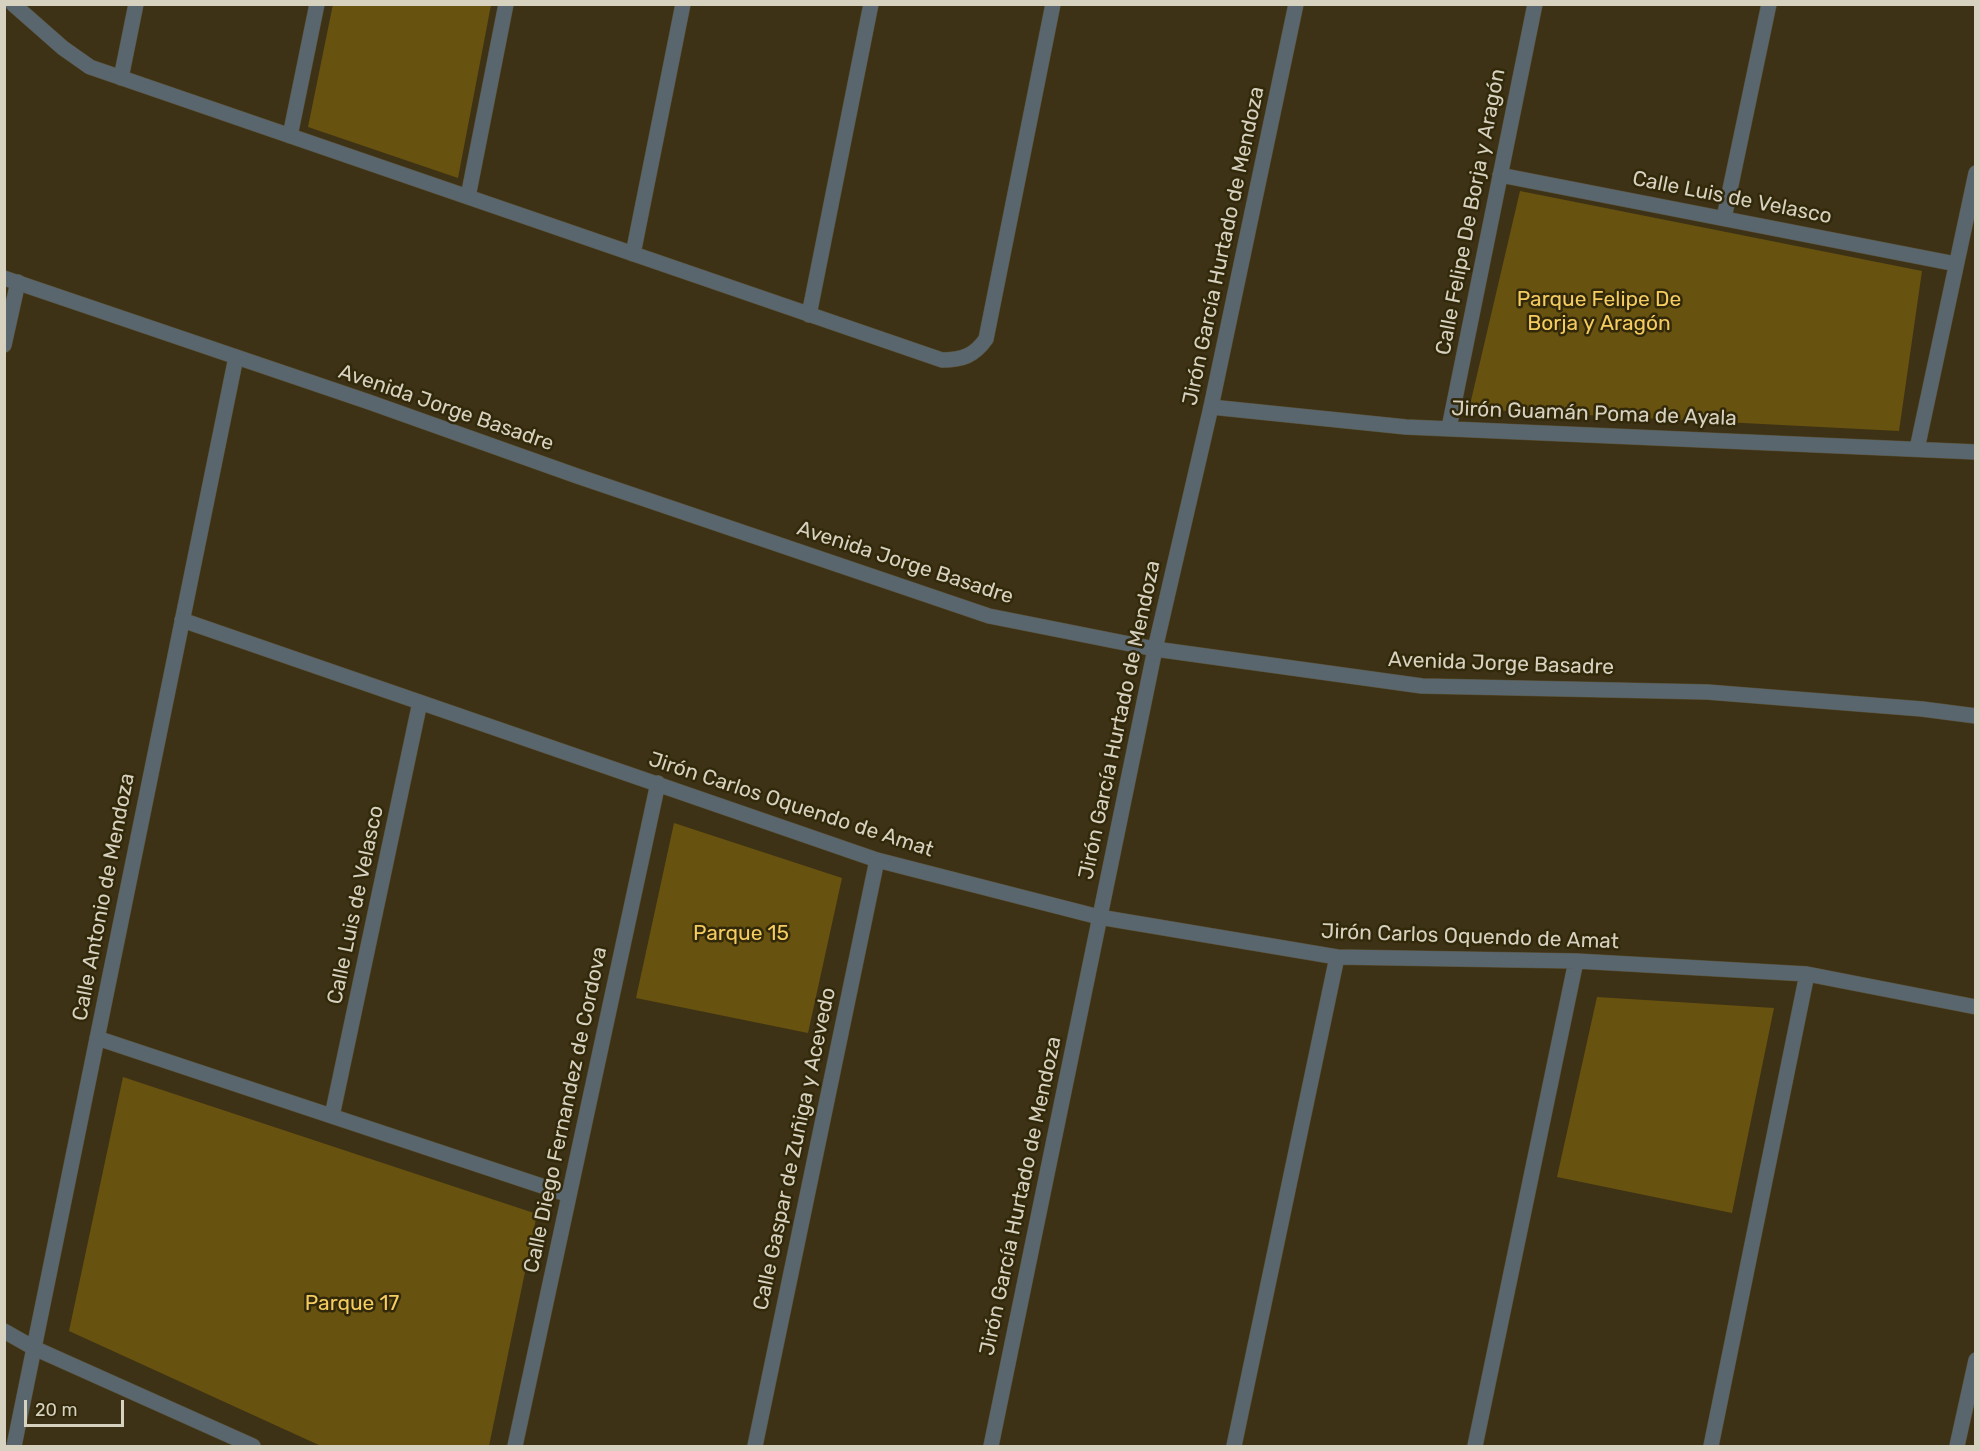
<!DOCTYPE html>
<meta charset="utf-8">
<style>
body{margin:0}
#map{position:relative;width:1980px;height:1451px;overflow:hidden;background:#3d3215;font-family:Rubik,sans-serif}
canvas{display:block}
.frame{position:absolute;inset:0;border:6px solid #d7d1c0;pointer-events:none}
.scale{position:absolute;left:24px;top:1400px;width:100px;height:27px;box-sizing:border-box;border:3px solid #d7d1c0;border-top:0;padding-left:8px;font-size:18px;line-height:21px;white-space:nowrap;color:#d7d1c0;-webkit-text-stroke:4px #32280a;paint-order:stroke}
</style>
<div id="map">
<canvas width="1980" height="1451"></canvas>
<div class="frame"></div>
<div class="scale">20 m</div>
</div>
<script>
const c = document.querySelector('canvas').getContext('2d');
c.lineJoin = 'round';
function paint(path, color) { c.fillStyle = color; c.fill(path, 'evenodd'); }
function trace(path, color, width, dash) { c.strokeStyle = color; c.lineWidth = width; c.lineCap = dash ? 'butt' : 'round'; c.setLineDash(dash || []); c.stroke(path); }
function drawText(font, color, halo, rows, align = 'center') {
  c.font = font + ' Rubik,sans-serif'; c.lineWidth = 5; c.setLineDash([]); c.textBaseline = 'middle'; c.strokeStyle = halo; c.fillStyle = color; for (const [text, x, y, turn = 0] of rows) {
    c.save(); c.translate(x, y); c.rotate((+turn || 0) * Math.PI / 180); c.textAlign = isNaN(turn) ? turn : align; if (halo) c.strokeText(text, 0, 0); c.fillText(text, 0, 0); c.restore();
  }
}
const green = new Path2D(`
 M333 4 491 5 458 178 308 127Z
 M1520 191 1922 271 1899 431 1469 409Z
 M674 823 842 878 808 1033 636 998Z
 M1597 997 1774 1008 1732 1213 1557 1177Z
 M123 1077 537 1214 489 1446H321L69 1331Z`);
const minor = new Path2D(`
 M13 4 63 48 90 67 942 360C962 360 974 356 986 339L1053 4
 M121 78 136 4
 M290 136 317 4
 M1500 175 1956 264
 M468 197 506 4
 M1724 218 1769 4
 M633 254 683 4
 M809 315 871 4
 M4 345 18 282
 M1211 407 1406 427 1976 452
 M1449 428 1535 4
 M1917 449 1976 173
 M182 620 877 860 1099 917 1337 957 1576 961 1807 974 1976 1007
 M97 1038 569 1195
 M332 1116 420 702
 M4 1331 34 1348 253 1446
 M14 1446 236 357
 M515 1446 658 783
 M755 1446 877 860
 M1234 1446 1337 957
 M1475 1446 1576 961
 M1711 1446 1807 974
 M1957 1446 1976 1360`);
const tertiary = new Path2D(`
 M4 278 369 402 577 476 989 616 1155 649 1422 686 1707 692 1922 709 1976 716
 M991 1446 1155 649 1211 407 1296 4`);
const streetNames = [
 ["Calle Luis de Velasco",1732,198,11],
 ["Calle Felipe De Borja y Aragón",1471,212,-79],
 ["Jirón García Hurtado de Mendoza",1224,246,-78],
 ["Avenida Jorge Basadre",446,408,19],
 ["Jirón Guamán Poma de Ayala",1594,414,2],
 ["Avenida Jorge Basadre",905,563,18],
 ["Avenida Jorge Basadre",1501,664,2],
 ["Jirón García Hurtado de Mendoza",1120,720,-78],
 ["Jirón Carlos Oquendo de Amat",791,805,18],
 ["Calle Antonio de Mendoza",104,897,-79],
 ["Calle Luis de Velasco",356,905,-78],
 ["Jirón Carlos Oquendo de Amat",1470,937,2],
 ["Calle Diego Fernandez de Cordova",566,1110,-78],
 ["Calle Gaspar de Zuñiga y Acevedo",795,1149,-78],
 ["Jirón García Hurtado de Mendoza",1021,1196,-78]
];
const parkNames = [
 ["Parque Felipe De",1599,300],
 ["Borja y Aragón",1599,324],
 ["Parque 15",741,934],
 ["Parque 17",352,1304]
];
paint(green, '#685210');
trace(minor, '#594f34', 16);
trace(tertiary, '#594f34', 16);
trace(minor, '#59666e', 15);
trace(tertiary, '#59666e', 15);
drawText('21px', '#d7d1c0', '#32280a', streetNames);
drawText('21px', '#f5cc60', '#32280a', parkNames);
</script>
